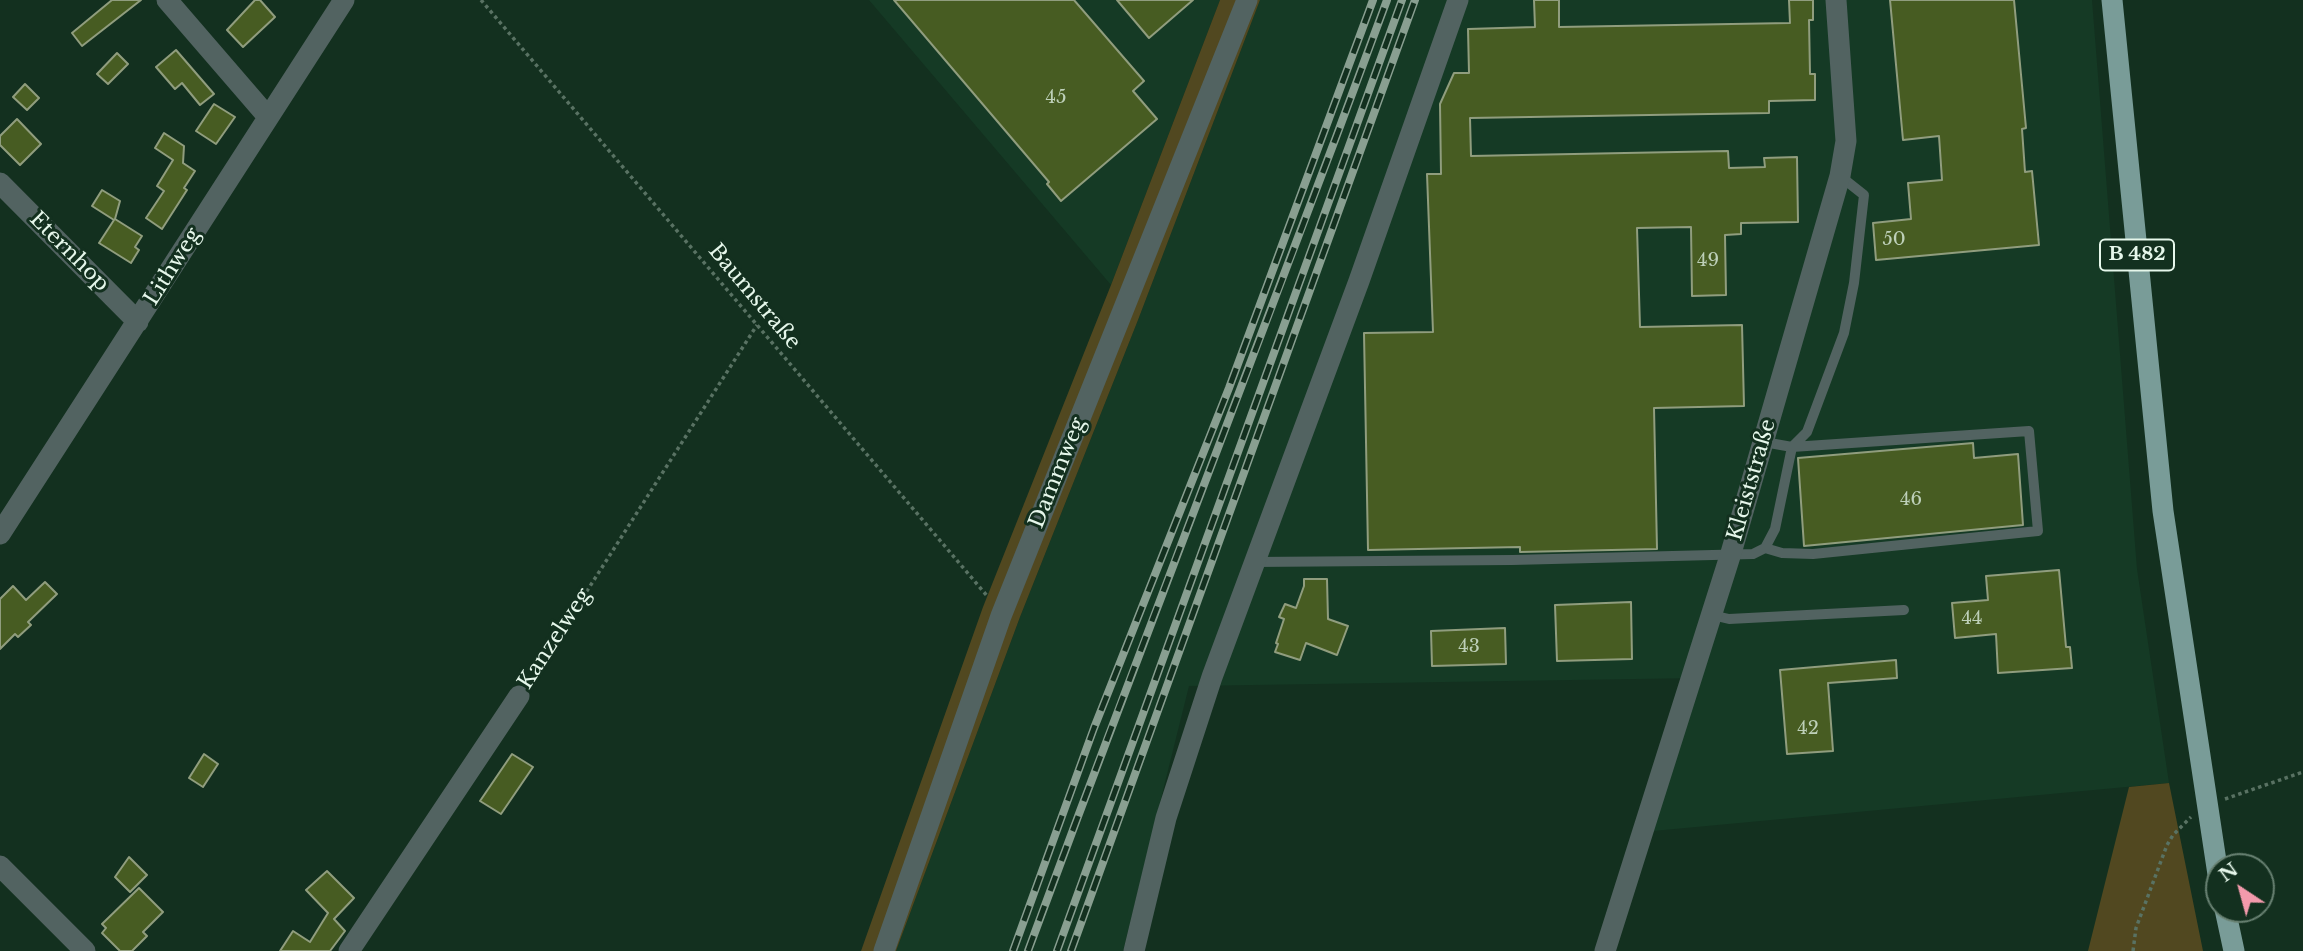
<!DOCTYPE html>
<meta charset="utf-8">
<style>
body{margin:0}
#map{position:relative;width:2303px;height:951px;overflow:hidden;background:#13301f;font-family:"Libre Baskerville",serif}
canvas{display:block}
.north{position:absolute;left:2205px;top:853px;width:70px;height:70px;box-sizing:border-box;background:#13301f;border:2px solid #678071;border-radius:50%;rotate:324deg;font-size:19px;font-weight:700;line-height:28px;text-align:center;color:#e6f7eb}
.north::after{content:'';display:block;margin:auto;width:24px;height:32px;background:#f39aac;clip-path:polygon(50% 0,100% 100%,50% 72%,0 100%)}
</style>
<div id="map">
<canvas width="2303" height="951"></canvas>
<div class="north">N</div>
</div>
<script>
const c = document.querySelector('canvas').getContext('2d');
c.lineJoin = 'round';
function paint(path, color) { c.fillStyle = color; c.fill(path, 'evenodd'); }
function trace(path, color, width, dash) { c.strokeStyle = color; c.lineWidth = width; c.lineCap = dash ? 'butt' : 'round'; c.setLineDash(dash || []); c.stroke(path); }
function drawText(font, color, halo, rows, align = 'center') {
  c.font = font + ' "Libre Baskerville",serif'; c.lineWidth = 6; c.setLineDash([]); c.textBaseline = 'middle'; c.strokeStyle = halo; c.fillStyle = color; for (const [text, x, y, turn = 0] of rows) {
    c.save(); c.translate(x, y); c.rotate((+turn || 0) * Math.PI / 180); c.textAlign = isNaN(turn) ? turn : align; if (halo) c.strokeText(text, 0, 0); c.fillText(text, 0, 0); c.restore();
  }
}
const built = new Path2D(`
 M869 0H1220L1111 285Z
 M1260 0H2092L2137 569 2169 783 1653 831 1700 678 1189 686 1123 951H896L1020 617 1138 320Z`);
const green = new Path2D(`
 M1220 0H1260L1138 320 1020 617 896 951H861L983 607 1111 285Z
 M2169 783 2203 951H2088L2129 787Z`);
const building = new Path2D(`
 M112 0H141L82 46 72 33Z
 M255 0H260L275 17 243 47 227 30Z
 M894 0H1074L1144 81 1133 91 1157 119 1061 201 1047 184 1049 182Z
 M1117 0H1193L1149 38Z
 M1534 0H1559V27L1790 23 1789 0H1813V20H1809L1810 74H1815V100L1769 101V113L1470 118 1471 156 1728 151 1729 168 1765 167 1764 158 1797 157 1798 222 1741 223V234L1725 235 1726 295 1692 296 1691 227 1637 228 1640 327 1742 325 1744 406 1654 408 1657 549 1520 552V547L1368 550 1364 333 1433 332 1427 174H1441L1440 104 1454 73H1469L1468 29 1535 27Z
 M1890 0H2014L2026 128 2022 129 2025 172 2032 171 2039 245 1876 260 1873 223 1911 219 1908 183 1942 180 1939 136 1903 140Z
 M176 50 214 94 200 105 182 83 175 89 156 67Z
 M117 53 128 64 108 84 97 74Z
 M25 84 39 98 27 110 13 97Z
 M214 104 235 117 216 144 196 131Z
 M17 119 41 144 20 165 0 145V136Z
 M164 133 184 146 183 163 195 171 184 188 187 190 162 229 146 218 164 191 157 186 173 160 155 148Z
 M102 190 120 201 115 219 142 236 135 247 139 250 131 263 99 243 114 220 92 206Z
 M1973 443 1974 458 2018 454 2023 525 1804 546 1798 458Z
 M2059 570 2066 647H2070L2072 668 1998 673 1996 634 1955 638 1952 603 1988 600 1986 576Z
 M1304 579H1327L1328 619 1348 626 1337 655 1306 643 1300 660 1275 652 1278 644 1276 643 1284 619 1279 617 1285 604 1296 608 1304 586Z
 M45 582 57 594 28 622 31 625 18 637 15 634 0 649V599L13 586 26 600Z
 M1631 602 1632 659 1557 661 1555 605Z
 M1505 628 1506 664 1432 666 1431 631Z
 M1896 660 1897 678 1828 683 1833 751 1787 754 1780 670Z
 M204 754 218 764 203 787 189 778Z
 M512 754 533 767 501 814 480 801Z
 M129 857 147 875 130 892 115 877Z
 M327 871 354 898 334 919 345 931 330 951H280L293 931 310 942 328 913 306 890Z
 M139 888 163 912 143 932 147 936 132 951H120L102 933 106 928 102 924Z`);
const path = new Path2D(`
 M481 0 988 597
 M530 680 757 325
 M2225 799 2303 772
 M2133 951 2136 928 2167 845 2173 835 2191 817`);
const lane = new Path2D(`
 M1764 442 1792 447 1807 432 1844 333 1854 283 1864 195 1840 176
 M1253 562 1512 560 1753 554 1765 548 1775 529 1792 447 2029 431 2038 531 1813 554 1782 553 1765 548
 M1712 615 1729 619 1904 610`);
const street = new Path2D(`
 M167 0 268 117
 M0 183 138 322
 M0 534 344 0
 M0 866 85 951
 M349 951 519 696
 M884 951 1001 616 1247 0
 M1134 951 1166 818 1212 677 1359 281 1458 0
 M1605 951 1731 553 1840 176 1846 141 1836 0`);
const primary = new Path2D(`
 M2112 0 2163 511 2219 881
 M2225 909 2234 951`);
const rail = new Path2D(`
 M1013 951 1094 728 1229 388 1373 0
 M1028 951C1145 633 1270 318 1387 0
 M1057 951 1402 0
 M1071 951 1415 0`);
const numberNames = [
 ["45",1056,98],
 ["50",1894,240],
 ["49",1708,261],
 ["46",1911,500],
 ["44",1972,619],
 ["43",1469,647],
 ["42",1808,729]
];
const shields = [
 [2137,255,74]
];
const shieldNames = [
 ["B 482",2137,255]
];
const streetNames = [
 ["Eternhop",69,252,45],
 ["Lithweg",173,267,-58],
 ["Baumstraße",754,297,50],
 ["Dammweg",1058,473,-68],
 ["Kleiststraße",1752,480,-74],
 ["Kanzelweg",555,639,-57]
];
paint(built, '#153a25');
paint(green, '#514820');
paint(building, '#475c22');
trace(building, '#909d7e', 2);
trace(path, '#597263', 3.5, [3.5, 3.5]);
trace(lane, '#526361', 10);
trace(street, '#526361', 21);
trace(primary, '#799c98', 21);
trace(rail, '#899f91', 8);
trace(rail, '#13301f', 5, [16]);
drawText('18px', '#bed0b9', null, numberNames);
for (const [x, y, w] of shields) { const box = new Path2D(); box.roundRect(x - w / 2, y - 15.5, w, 31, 5); c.fillStyle = '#13301f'; c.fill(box); trace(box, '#e6f7eb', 2); }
drawText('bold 19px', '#e6f7eb', null, shieldNames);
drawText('21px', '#e6f7eb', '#13301f', streetNames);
</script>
